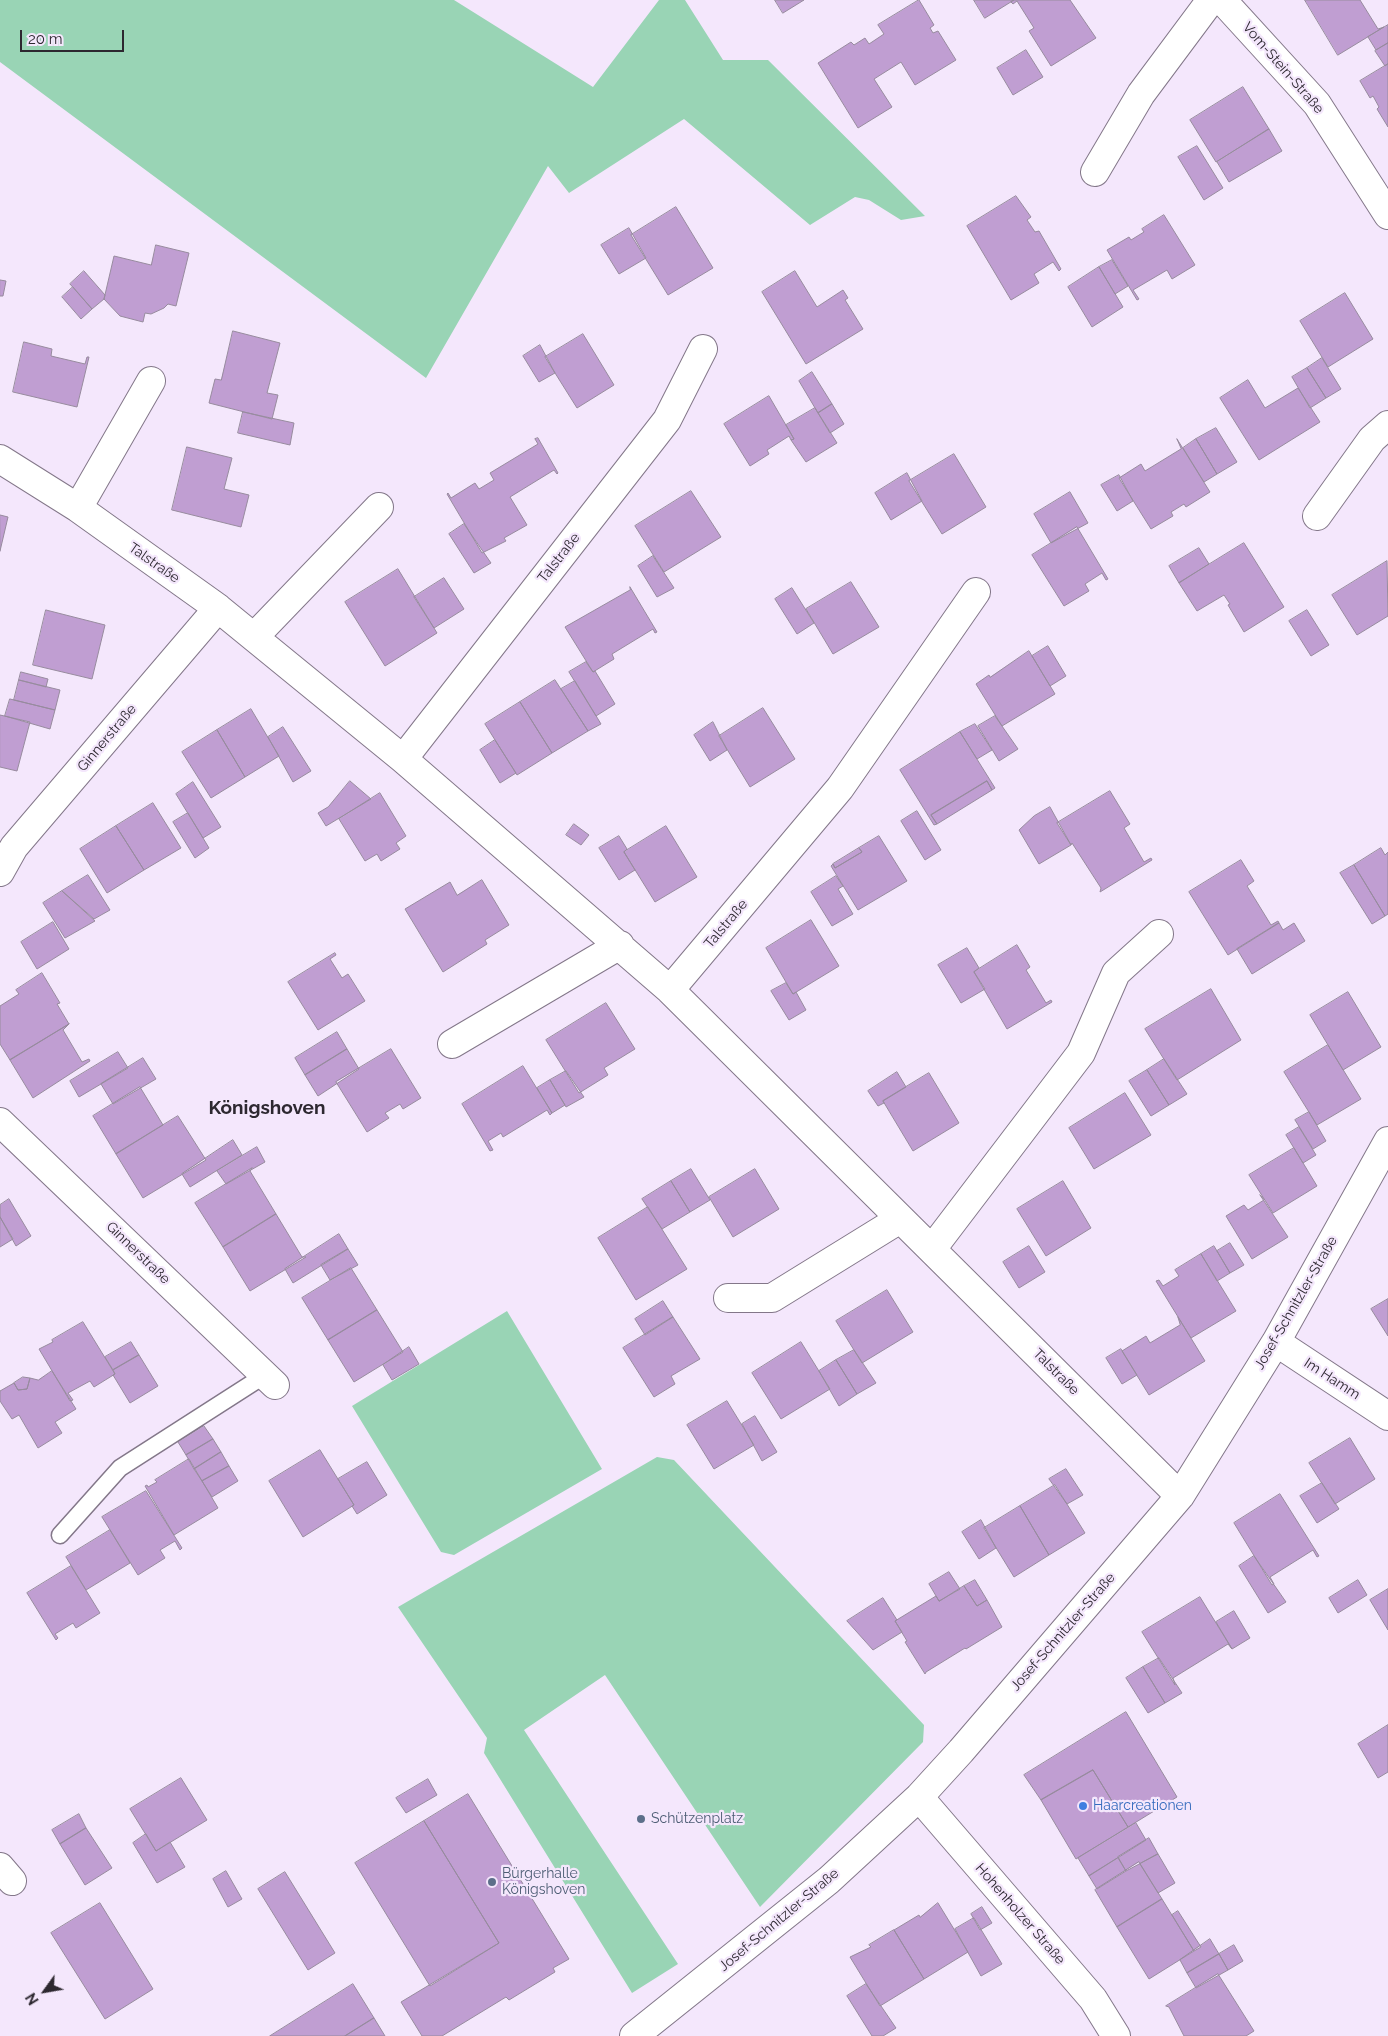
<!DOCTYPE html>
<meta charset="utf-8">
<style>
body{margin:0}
#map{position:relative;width:1388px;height:2036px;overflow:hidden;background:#f4e7fc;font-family:Raleway,sans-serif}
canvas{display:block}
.north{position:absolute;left:20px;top:1966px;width:50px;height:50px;-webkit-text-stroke:4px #f4e7fc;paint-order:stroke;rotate:238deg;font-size:14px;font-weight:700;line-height:20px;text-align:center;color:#2d2830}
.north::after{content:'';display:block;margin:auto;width:18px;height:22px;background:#2d2830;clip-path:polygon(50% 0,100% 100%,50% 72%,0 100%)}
.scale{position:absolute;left:20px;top:30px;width:104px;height:22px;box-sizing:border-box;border:2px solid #2d2830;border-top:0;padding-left:6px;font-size:15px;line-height:18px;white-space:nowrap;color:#2d2830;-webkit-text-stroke:4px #f4e7fc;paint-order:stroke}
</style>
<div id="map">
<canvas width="1388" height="2036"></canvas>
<div class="north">N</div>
<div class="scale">20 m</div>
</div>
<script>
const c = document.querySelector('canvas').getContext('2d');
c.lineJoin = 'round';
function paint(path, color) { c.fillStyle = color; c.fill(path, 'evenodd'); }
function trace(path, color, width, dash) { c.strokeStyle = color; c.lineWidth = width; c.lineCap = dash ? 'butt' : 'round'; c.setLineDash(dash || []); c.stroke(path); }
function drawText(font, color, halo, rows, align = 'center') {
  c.font = font + ' Raleway,sans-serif'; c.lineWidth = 4.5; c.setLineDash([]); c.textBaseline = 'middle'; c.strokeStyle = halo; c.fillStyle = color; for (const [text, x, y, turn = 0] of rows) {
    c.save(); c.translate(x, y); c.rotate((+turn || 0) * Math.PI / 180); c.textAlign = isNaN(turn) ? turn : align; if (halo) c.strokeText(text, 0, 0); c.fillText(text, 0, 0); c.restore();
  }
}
const green = new Path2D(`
 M0 0H454L593 87 659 0H685L723 60H768L925 216 901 220 869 200 855 197 810 225 684 119 569 193 548 166 426 378 0 62Z
 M507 1311 602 1469 454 1555 441 1552 352 1406Z
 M657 1457 674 1460 924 1725 923 1742 760 1907 605 1675 524 1730 678 1964 632 1993 484 1753 487 1738 398 1607Z`);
const building = new Path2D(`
 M775 0H804L783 13Z
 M919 0 934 25 930 28 933 33 938 31 956 60 915 85 901 62 874 79 892 107 858 128 818 63 851 42 854 45 865 38 869 44 884 34 878 25Z
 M974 0H1014L985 18Z
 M1014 0H1070L1096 38 1051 66 1029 31 1034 28 1017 1 1013 4 1011 2Z
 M1305 0H1360L1378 29 1384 27 1338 55Z
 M1388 25V43L1376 50 1368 37Z
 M1388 43V64L1385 66 1375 51Z
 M1026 50 1043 77 1013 95 997 68Z
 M1388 64V127L1377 109 1379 107 1373 96 1370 98 1360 81Z
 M1243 87 1269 129 1216 162 1190 120Z
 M1269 129 1282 151 1229 182 1217 162Z
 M1197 146 1223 188 1204 200 1178 157Z
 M1016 196 1031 217 1027 220 1035 232 1039 231 1061 269 1059 271 1053 262 1034 274 1039 283 1011 300 967 226Z
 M676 207 713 268 668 295 631 235Z
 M1164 215 1195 265 1172 279 1167 270 1133 290 1139 299 1137 300 1107 250 1129 237 1131 240 1144 232 1142 229Z
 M629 228 646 258 619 274 601 245Z
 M156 245 189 253 176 306 168 304 164 308 151 314 145 313 143 322 120 316 104 299 114 256 151 265Z
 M1112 260 1128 286 1115 294 1099 267Z
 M1099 267 1123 307 1092 327 1068 287Z
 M84 271 105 295 104 299 92 309 70 284Z
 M795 271 817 307 843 290 848 298 845 300 863 329 806 364 762 292Z
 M0 280 6 281 3 296H0Z
 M73 287 92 309 81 319 62 297Z
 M1345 293 1373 339 1328 367 1300 321Z
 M233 331 280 343 267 393 278 395 272 419 209 403 215 379 221 380Z
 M583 334 614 385 577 408 545 357Z
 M24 342 52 349 51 356 85 364 87 357H89L77 407 13 392Z
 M540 345 555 373 539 382 523 356Z
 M1322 358 1341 389 1326 398 1307 368Z
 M1307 368 1326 398 1310 408 1292 377Z
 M812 372 832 404 818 413 799 381Z
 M1248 380 1265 408 1298 388 1320 422 1259 460 1220 398Z
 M769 396 794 439 791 440 789 436 767 450 769 454 750 466 724 424Z
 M832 404 844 424 830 433 818 413Z
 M815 408 837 443 806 462 791 440 794 439 786 425Z
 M243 412 294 423 290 445 238 433Z
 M1216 428 1237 462 1217 474 1196 439Z
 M538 438 558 473 557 474 554 470 510 497 527 525 504 538 506 541 482 553 447 494 448 493 451 498 475 483 479 489 494 480 490 473 538 444 535 439Z
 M1177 439 1210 492 1186 507 1184 504 1171 512 1173 516 1151 529 1119 478 1141 464 1145 471 1181 449Z
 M1196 439 1217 474 1204 482 1183 448Z
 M187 447 232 458 224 489 249 495 241 527 172 510Z
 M954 454 986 507 942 534 909 481Z
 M907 473 922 501 891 520 875 493Z
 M1119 475 1133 501 1117 511 1101 485Z
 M691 491 721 537 664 572 635 526Z
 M1070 492 1088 523 1051 543 1034 514Z
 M0 515 8 517 0 551Z
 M464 524 491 563 474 573 449 534Z
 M1077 527 1108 579 1106 580 1102 573 1085 584 1089 591 1064 606 1032 555Z
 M1244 543 1284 607 1244 632 1228 605 1230 604 1224 595 1197 611 1179 583Z
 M1199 548 1209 564 1179 583 1169 566Z
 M653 556 674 588 657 597 638 566Z
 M1387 561 1388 616 1357 635 1332 595Z
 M398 569 437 633 385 666 345 602Z
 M444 578 464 609 434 628 414 597Z
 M851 582 879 627 833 654 806 609Z
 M630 587 657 632 655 633 653 629 612 654 614 659 593 672 565 627 630 590Z
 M792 588 814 623 797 634 775 599Z
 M46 610 105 625 92 679 33 665Z
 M1307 610 1329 645 1311 656 1289 621Z
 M1048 646 1066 676 1050 686 1032 656Z
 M1029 651 1055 694 1002 726 976 684 989 675 990 677Z
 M586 662 593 672 595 671 615 704 596 716 569 672Z
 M21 672 48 679 46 687 19 680Z
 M19 680 60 690 55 710 14 700Z
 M555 680 588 731 552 753 520 702Z
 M575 681 601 724 588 731 561 689Z
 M10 699 55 710 50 729 5 716Z
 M520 702 552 753 517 775 485 724Z
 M763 708 795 759 750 787 719 736Z
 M251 709 279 756 245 777 217 730Z
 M0 715 30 722 17 771 0 767Z
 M995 716 1018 749 999 761 978 726Z
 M713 722 727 750 710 761 694 735Z
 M975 724 992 750 977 759 960 732Z
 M283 727 311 771 293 782 268 737Z
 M217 730 245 777 211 798 182 752Z
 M960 732 995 788 992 790 987 781 931 815 937 824 934 825 900 770Z
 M495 740 516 773 500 783 480 750Z
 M350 781 371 799 326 826 318 813 328 807Z
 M987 781 992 790 937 824 931 815Z
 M193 782 221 827 203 838 176 794Z
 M1110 791 1130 824 1124 828 1144 862 1151 858 1152 860 1100 892 1101 888 1072 843 1071 845 1057 823Z
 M380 793 406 836 396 843 400 849 381 861 377 854 365 861 339 819Z
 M153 803 181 848 144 870 116 826Z
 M1050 807 1071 845 1039 864 1019 830 1034 816Z
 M917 811 941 850 925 860 901 821Z
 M188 813 209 848 195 858 173 822Z
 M574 824 589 835 581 845 566 835Z
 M116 826 144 870 107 893 80 849Z
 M666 826 697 877 655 902 624 852Z
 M619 836 627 849 624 852 635 870 619 880 599 848Z
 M879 836 907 881 858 910 831 866 833 864 835 868 862 852 859 848Z
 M859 848 862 852 835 868 833 864Z
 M1381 848 1385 855 1388 852V914L1385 916 1354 865Z
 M1241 860 1254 881 1247 886 1271 925 1278 921 1279 923 1228 955 1189 892Z
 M1354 865 1385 916 1372 924 1340 873Z
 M88 875 110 910 94 919 62 891Z
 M836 876 843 886 838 889 853 914 832 926 811 892Z
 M482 880 509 925 485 940 487 944 443 972 405 909 450 882 457 895Z
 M62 891 95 921 65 938 43 903Z
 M811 920 839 966 793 994 766 948Z
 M53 922 69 949 37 969 21 942Z
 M1279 923 1283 930 1294 923 1305 941 1252 974 1237 949Z
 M1017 945 1030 967 1026 970 1046 1003 1051 1000 1052 1002 1007 1029 974 972Z
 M967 948 979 968 974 972 985 989 961 1003 938 965Z
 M335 953 336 955 330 959 342 978 348 974 365 1001 318 1030 288 982Z
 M42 973 60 1003 57 1004 69 1024 10 1060 0 1044V1006L19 994 16 990Z
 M786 983 793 994 796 992 806 1010 789 1020 771 991Z
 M1211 989 1241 1040 1177 1080 1145 1029Z
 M1348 992 1381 1047 1343 1070 1310 1015Z
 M606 1003 635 1049 604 1068 608 1075 579 1093 546 1040Z
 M69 1024 63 1030 82 1062 89 1059 90 1061 33 1098 10 1060Z
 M337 1032 347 1049 305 1075 295 1058Z
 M1328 1045 1361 1099 1317 1125 1284 1072Z
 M347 1049 359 1069 318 1096 305 1075Z
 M391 1049 421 1098 403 1109 400 1104 385 1113 389 1118 367 1132 336 1082Z
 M118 1052 128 1068 79 1097 70 1081Z
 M143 1058 156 1079 113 1104 101 1084Z
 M1164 1059 1187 1094 1169 1105 1147 1070Z
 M523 1066 552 1113 550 1115 547 1110 503 1137 501 1133 488 1141 493 1150 490 1151 462 1104Z
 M1147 1070 1169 1105 1151 1116 1129 1081Z
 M566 1071 584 1097 566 1107 550 1080Z
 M897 1072 906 1087 883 1101 884 1103 878 1106 868 1091Z
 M929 1073 959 1123 913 1151 883 1101Z
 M550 1080 565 1105 552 1113 537 1088Z
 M140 1087 163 1125 116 1154 93 1116Z
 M1125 1093 1151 1135 1094 1169 1069 1128Z
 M1309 1112 1326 1141 1313 1149 1295 1120Z
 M178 1116 206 1160 143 1198 116 1154Z
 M1299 1127 1316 1155 1303 1163 1286 1135Z
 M233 1140 242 1155 190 1187 182 1174Z
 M257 1147 265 1162 226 1184 217 1171Z
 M1294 1148 1317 1186 1273 1213 1249 1175Z
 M252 1168 250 1171 276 1214 223 1247 195 1203Z
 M691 1169 710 1200 690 1212 671 1181Z
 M755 1169 779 1209 733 1237 709 1197Z
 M671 1181 690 1212 662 1229 642 1199Z
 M1063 1181 1091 1228 1046 1256 1017 1209Z
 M1260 1195 1288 1237 1252 1259 1226 1216 1244 1205 1248 1210 1264 1200Z
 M9 1199 31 1236 16 1246 0 1217V1205Z
 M648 1207 687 1269 636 1300 598 1238Z
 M276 1214 302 1257H306L250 1291 223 1247Z
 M0 1217 13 1239 0 1247Z
 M339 1234 348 1249 293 1283 285 1269Z
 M1230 1243 1244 1265 1230 1273 1217 1251Z
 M1029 1246 1045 1272 1019 1288 1003 1262Z
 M1214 1246 1230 1273 1217 1281 1201 1254Z
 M348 1249 358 1265 330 1280 321 1265Z
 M1201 1254 1236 1311 1191 1338 1156 1281 1159 1280 1163 1286 1179 1276 1175 1270Z
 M351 1268 377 1310 328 1340 302 1298Z
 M887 1290 913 1332 862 1363 836 1321Z
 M1388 1299V1336L1371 1309Z
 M663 1301 673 1317 645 1335 635 1319Z
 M377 1310 403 1352 354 1382 328 1340Z
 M673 1317 700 1359 671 1376 675 1384 654 1397 623 1348Z
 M1178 1317 1205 1361 1149 1395 1122 1351 1146 1336 1150 1343 1180 1325Z
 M83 1322 115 1374 94 1387 90 1381 68 1393 73 1400 70 1401 39 1349 53 1342 52 1340Z
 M131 1342 139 1355 113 1370 105 1357Z
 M801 1342 830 1389 781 1419 752 1373Z
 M409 1347 419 1364 392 1380 383 1365Z
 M1121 1349 1137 1375 1122 1384 1106 1358Z
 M854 1350 876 1383 857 1394 836 1360Z
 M139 1355 158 1386 130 1403 113 1375 115 1374 113 1370Z
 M836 1360 857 1394 839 1406 819 1371Z
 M52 1371 76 1409 55 1422 62 1433 38 1448 19 1415 12 1419 0 1401V1391L14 1383 18 1390 27 1389 30 1378 38 1380Z
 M23 1377 30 1378 27 1389 18 1390 14 1383Z
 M727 1401 754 1445 714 1469 687 1425Z
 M755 1416 777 1452 762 1461 742 1424Z
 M204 1426 213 1439 186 1455 178 1442Z
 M1350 1438 1375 1479 1335 1504 1309 1463Z
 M213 1439 221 1452 194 1469 186 1455Z
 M320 1450 354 1505 303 1537 269 1481Z
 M221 1452 229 1466 202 1481 194 1469Z
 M189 1459 218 1508 174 1535 145 1486 147 1485 148 1487 157 1482 155 1480Z
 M367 1462 387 1495 357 1514 352 1506 354 1505 338 1479Z
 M229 1466 238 1481 212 1497 202 1481Z
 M1066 1469 1083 1495 1067 1504 1049 1479Z
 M1322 1483 1339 1509 1317 1523 1300 1496Z
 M1055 1485 1085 1533 1049 1555 1020 1506Z
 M146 1491 182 1548 180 1550 175 1541 160 1550 165 1558 138 1575 102 1517Z
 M1280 1494 1319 1556 1317 1557 1313 1550 1270 1577 1274 1584 1272 1585 1234 1523Z
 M1020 1506 1049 1555 1014 1577 984 1528Z
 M981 1520 996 1548 979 1559 962 1532Z
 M110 1530 130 1563 86 1590 66 1557Z
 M1254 1556 1286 1602 1268 1613 1239 1566Z
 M71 1566 100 1613 76 1628 73 1623 55 1634 58 1638 56 1640 27 1593Z
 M949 1572 960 1589 939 1601 929 1584Z
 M975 1580 987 1600 977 1606 964 1586Z
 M1358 1580 1367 1595 1338 1613 1329 1598Z
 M964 1586 977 1606 987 1600 1002 1627 966 1649 965 1648 926 1672 925 1674 905 1642 907 1641 895 1621 936 1596 939 1601Z
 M1388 1589V1630L1370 1600Z
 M1200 1597 1232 1649 1228 1644 1173 1678 1175 1685 1142 1632Z
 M883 1598 897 1620 895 1621 902 1632 873 1650 847 1621Z
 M1234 1611 1250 1638 1232 1649 1216 1622Z
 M1159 1658 1182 1693 1165 1703 1143 1667Z
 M1143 1667 1165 1703 1148 1713 1126 1678Z
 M1126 1712 1177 1797 1128 1827 1093 1770 1041 1800 1024 1775Z
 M1388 1725V1772L1378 1778 1358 1744Z
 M1093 1770 1128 1827 1076 1859 1041 1800Z
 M181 1778 207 1820 156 1851 130 1809Z
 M428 1779 437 1795 406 1813 396 1798Z
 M468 1794 569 1959 553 1968 555 1972 509 2000 506 1997 442 2036H422L401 2002 499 1943 424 1821Z
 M79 1814 86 1828 60 1844 52 1830Z
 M424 1821 499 1943 430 1986 355 1863Z
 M1136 1823 1146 1840 1089 1876 1078 1858Z
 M86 1828 112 1868 85 1885 60 1844Z
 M146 1834 156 1851 170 1842 185 1867 157 1883 133 1843Z
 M1149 1838 1158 1854 1126 1871 1118 1857Z
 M1158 1854 1175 1883 1158 1893 1140 1864Z
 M1118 1858 1126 1871 1097 1889 1089 1876Z
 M1139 1862 1162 1899 1117 1927 1095 1890Z
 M226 1871 242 1899 228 1907 213 1879Z
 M285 1872 335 1953 308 1970 258 1889Z
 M1162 1899 1194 1951 1149 1979 1117 1927Z
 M100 1903 153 1989 105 2019 51 1933Z
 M938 1903 968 1952 924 1979 894 1930 919 1915 920 1917Z
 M982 1907 992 1923 980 1930 971 1914Z
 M1178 1911 1201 1947 1194 1951 1172 1915Z
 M974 1918 1002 1964 981 1976 955 1929Z
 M894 1930 924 1979 880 2006 850 1957 871 1947 869 1945Z
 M1210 1939 1219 1954 1187 1973 1180 1960Z
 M1234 1945 1243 1961 1228 1970 1219 1954Z
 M1219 1954 1228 1970 1196 1988 1187 1973Z
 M1218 1974 1254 2031 1246 2036H1184L1169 2007 1166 2006Z
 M353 1984 374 2018 345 2036H270Z
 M866 1984 896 2028 883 2036H872L847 1996Z
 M374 2018 385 2036H345Z`);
const service = new Path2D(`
 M60 1535 120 1468 265 1375`);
const minor = new Path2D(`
 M1222 0 1317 104 1388 215
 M1095 172 1141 94 1211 0
 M0 459 78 508 218 608 403 759 670 990 1180 1496
 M78 508 151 381
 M1317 516 1372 439 1388 425
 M254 637 379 507
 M403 759 667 420 703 349
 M0 872 14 847 218 608
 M670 990 840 788 976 592
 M452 1044 620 945
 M0 1122 275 1385
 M932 1249 1081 1053 1116 973 1159 934
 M728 1298H772L900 1219
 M1276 1342 1388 1416
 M919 1797 1093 1999 1116 2036
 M0 1867 12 1881
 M634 2036 829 1880 919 1797 961 1751 1180 1496 1276 1342 1388 1141`);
const markers = [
 [1083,1806,5,"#3f7fe0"],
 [641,1819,5,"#5c6f8a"],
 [492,1882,5,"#5c6f8a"]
];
const streetNames = [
 ["Vom-Stein-Straße",1283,68,49],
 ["Talstraße",559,558,-52],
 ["Talstraße",154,563,35],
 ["Ginnerstraße",107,738,-50],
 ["Talstraße",726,924,-50],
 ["Ginnerstraße",138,1253,44],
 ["Josef-Schnitzler-Straße",1296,1303,-60],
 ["Talstraße",1056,1372,45],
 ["Im Hamm",1332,1379,33],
 ["Josef-Schnitzler-Straße",1063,1632,-49],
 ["Hohenholzer Straße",1020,1914,49],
 ["Josef-Schnitzler-Straße",779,1920,-40]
];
const shopNames = [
 ["Haarcreationen",1093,1806]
];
const serviceNames = [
 ["Schützenplatz",651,1819],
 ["Bürgerhalle",502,1874],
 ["Königshoven",502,1890]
];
const districtNames = [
 ["Königshoven",267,1108]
];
paint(green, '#99d4b5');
paint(building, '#c09ed2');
trace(building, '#978b9e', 1);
trace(service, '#837789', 19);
trace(minor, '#837789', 30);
trace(service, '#fff', 16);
trace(minor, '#fff', 28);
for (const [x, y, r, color] of markers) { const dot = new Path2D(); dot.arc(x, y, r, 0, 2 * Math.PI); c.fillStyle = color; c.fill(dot); trace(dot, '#f4e7fc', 2); }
drawText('14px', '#2d2830', '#f4e7fc', streetNames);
drawText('14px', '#366cbe', '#f4e7fc', shopNames, 'left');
drawText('14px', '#4e5e75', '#f4e7fc', serviceNames, 'left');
drawText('bold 19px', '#2d2830', '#f4e7fc', districtNames);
</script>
